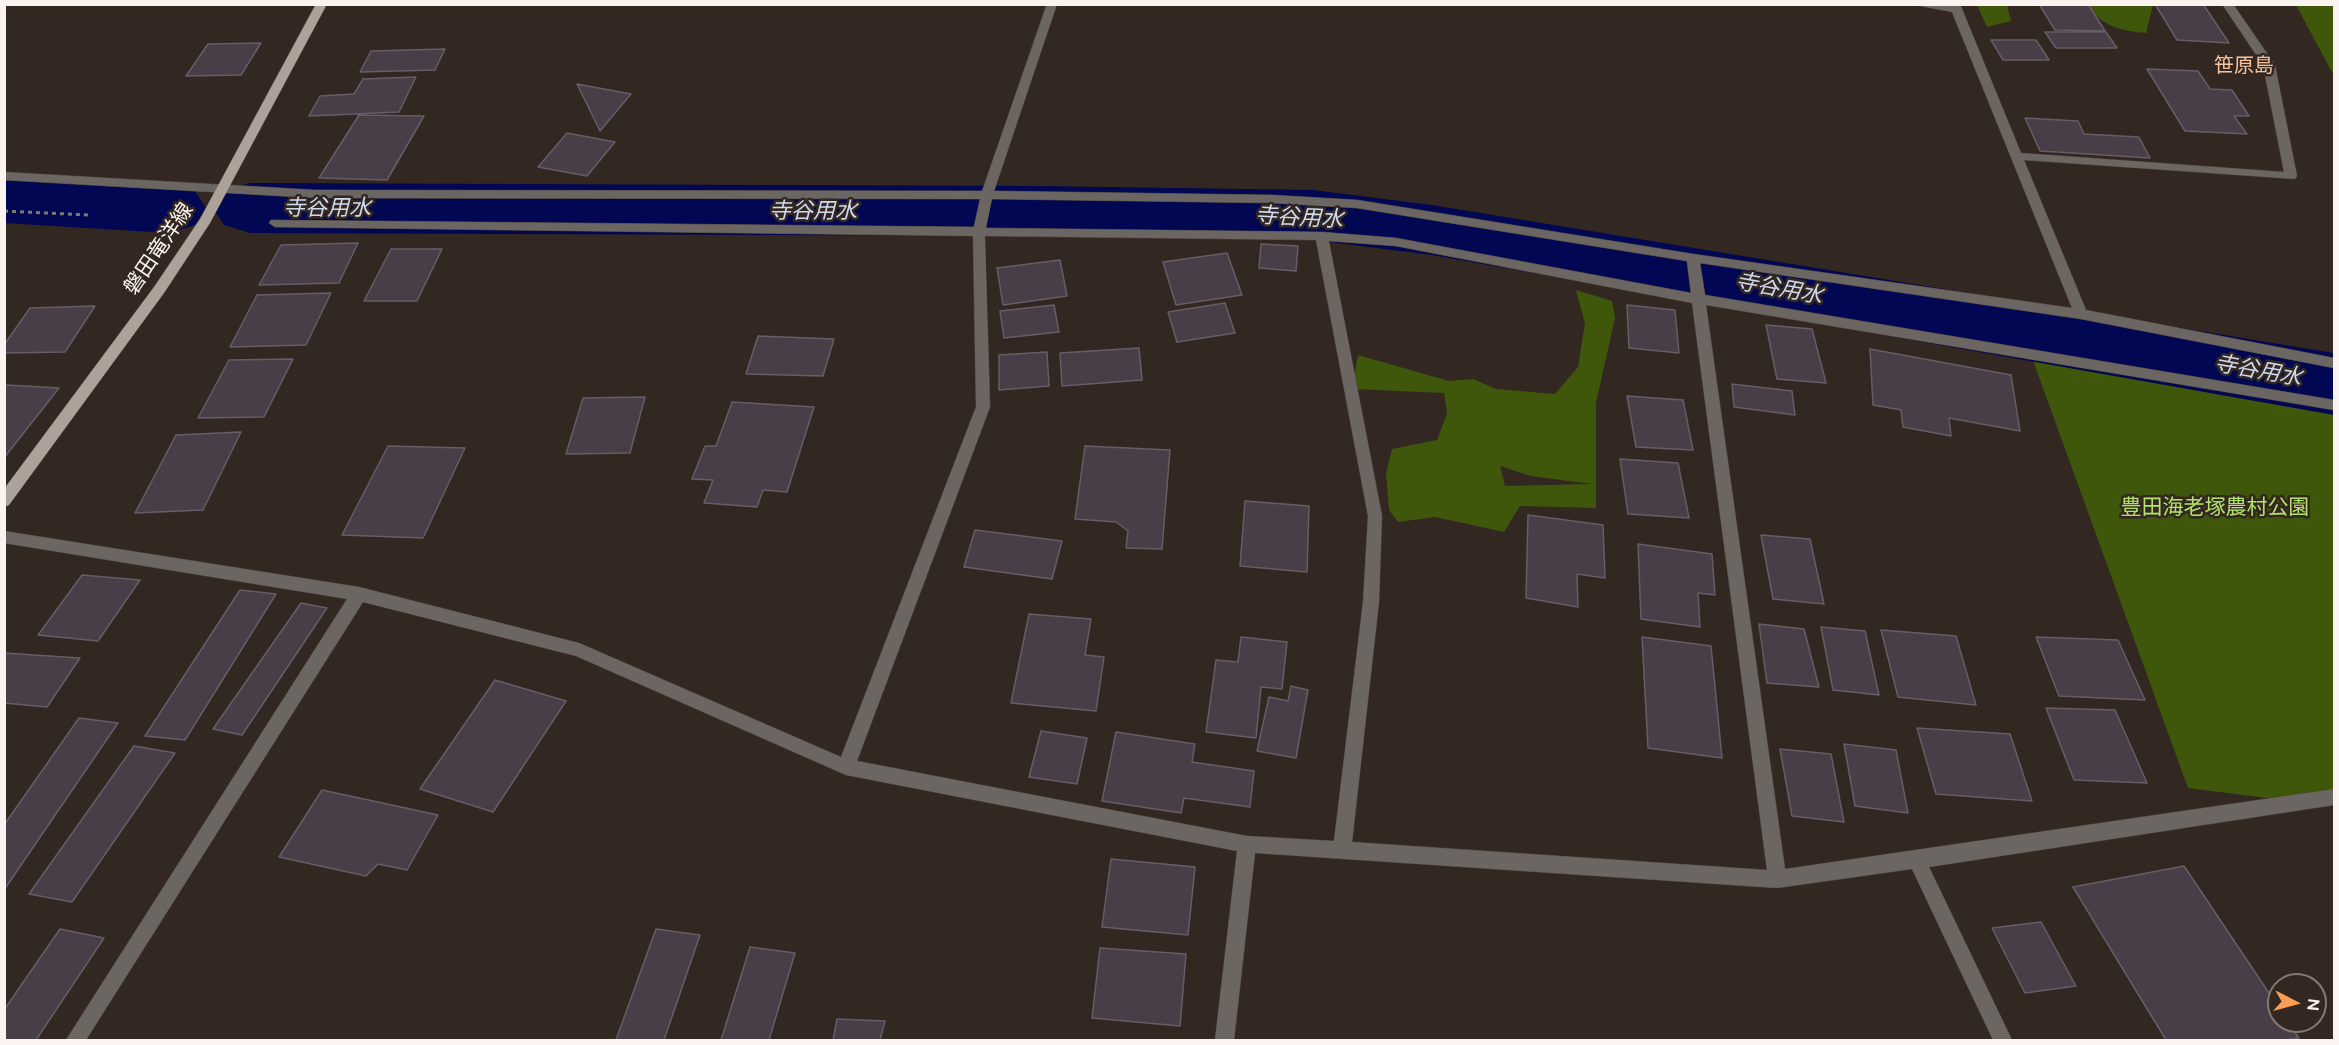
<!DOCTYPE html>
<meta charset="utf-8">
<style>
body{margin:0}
#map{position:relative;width:2339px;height:1045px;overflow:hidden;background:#332721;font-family:Figtree,sans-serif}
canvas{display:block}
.frame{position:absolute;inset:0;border:6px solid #fbf3ef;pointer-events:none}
.north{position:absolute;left:2267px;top:973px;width:60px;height:60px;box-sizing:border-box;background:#332721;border:2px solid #837973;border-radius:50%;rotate:96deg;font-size:16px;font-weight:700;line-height:24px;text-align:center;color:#fbf3ef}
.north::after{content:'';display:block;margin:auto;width:21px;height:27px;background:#fc9d54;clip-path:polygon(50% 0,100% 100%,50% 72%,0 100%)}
</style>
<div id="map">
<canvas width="2339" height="1045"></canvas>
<div class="frame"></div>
<div class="north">N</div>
</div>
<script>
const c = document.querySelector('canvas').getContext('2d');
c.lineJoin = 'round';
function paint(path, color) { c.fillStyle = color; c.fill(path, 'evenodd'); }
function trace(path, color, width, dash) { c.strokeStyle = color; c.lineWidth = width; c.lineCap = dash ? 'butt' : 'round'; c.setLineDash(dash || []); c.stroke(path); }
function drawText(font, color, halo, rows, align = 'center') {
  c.font = font + ' Figtree,"Noto Sans JP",sans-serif'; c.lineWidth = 5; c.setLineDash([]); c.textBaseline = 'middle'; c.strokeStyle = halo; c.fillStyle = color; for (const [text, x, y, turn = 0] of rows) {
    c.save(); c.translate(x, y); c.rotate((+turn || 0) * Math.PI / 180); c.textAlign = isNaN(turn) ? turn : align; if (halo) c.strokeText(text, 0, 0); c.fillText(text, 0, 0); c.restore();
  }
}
const green = new Path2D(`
 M1977 5H2007L2011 21 1987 27Z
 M2088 5H2153L2146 33C2123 31 2101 27 2088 5Z
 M2296 5H2334V76Z
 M1576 290 1612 301 1615 318 1596 403V508L1520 506 1504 532 1435 517 1398 522 1389 510 1386 473 1392 449 1437 440 1447 414 1444 393 1352 389 1358 355 1449 381 1473 379 1496 389 1555 394 1578 367 1585 323ZM1500 466 1531 476 1592 484 1505 486Z
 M2031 355 2334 406V800L2298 802 2188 788Z`);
const river = new Path2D(`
 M4 175 169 183 195 191 206 208 195 225 169 233 4 223Z
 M250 183 1039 186 1313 190 1432 205 2334 353V415L1432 255 1313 240 1039 236 250 233 224 225 213 208 224 191Z`);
const building = new Path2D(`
 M2039 4H2088L2105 31 2055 30Z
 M2155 4H2203L2229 43 2177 40Z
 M2045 32H2106L2117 48H2056Z
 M1991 40H2036L2049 60H2003Z
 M261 43 241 75 186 76 208 44Z
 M445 49 435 70 360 72 371 51Z
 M2147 69 2198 71 2210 89 2232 90 2249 116H2234L2247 134 2185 131Z
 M416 77 399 112 309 116 320 96 354 94 363 79Z
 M577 84 631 94 600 131Z
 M359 115 424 116 387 180 319 178Z
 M2025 118 2078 121 2084 134 2139 137 2150 158 2040 151Z
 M567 133 615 142 587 176 538 167Z
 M358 243 339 283 259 285 281 245Z
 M1261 244 1298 246 1296 271 1259 268Z
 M391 249H442L417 301H364Z
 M1227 253 1242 295 1176 305 1163 262Z
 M1060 260 1067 296 1003 305 997 268Z
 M331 293 306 345 230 347 257 295Z
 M1225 303 1235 333 1177 342 1168 312Z
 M1054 305 1059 332 1004 338 1000 311Z
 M1627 305 1675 310 1679 353 1629 348Z
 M95 306 65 352 4 353V345L30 308Z
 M1766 325 1812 329 1826 383 1777 379Z
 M758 336 834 339 823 376 746 374Z
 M1139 348 1142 380 1062 386 1060 353Z
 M1870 349 2011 375 2020 431 1949 418 1951 436 1903 427 1901 410 1873 405Z
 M1047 352 1049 386 999 390V355Z
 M293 359 264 417 198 418 229 360Z
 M1732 384 1792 391 1795 415 1734 407Z
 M7 385 59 388 4 458V388Z
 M1627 396 1683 400 1693 450 1636 447Z
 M645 397 630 453 566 454 583 398Z
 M732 402 814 407 787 492 763 490 757 507 704 503 713 480 692 479 705 446H716Z
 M241 432 203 510 135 513 176 435Z
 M388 446 465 448 423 538 342 535Z
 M1085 446 1170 450 1162 549 1126 548 1128 531 1116 522 1075 519Z
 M1620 459 1678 463 1689 518 1628 514Z
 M1245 501 1309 506 1307 572 1240 566Z
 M1528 515 1603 525 1605 578 1577 574 1578 607 1526 598Z
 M975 530 1062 541 1052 579 964 567Z
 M1761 535 1810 539 1824 604 1773 599Z
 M1638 544 1712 554 1715 595 1698 593 1700 627 1641 619Z
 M82 575 140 580 98 641 38 635Z
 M240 590 276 594 185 740 145 736Z
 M301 603 327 608 242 735 213 729Z
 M1029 614 1091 619 1085 655 1104 657 1096 711 1011 703Z
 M1759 624 1804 629 1819 687 1767 683Z
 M1821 627 1865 631 1879 695 1833 690Z
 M1881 630 1956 636 1976 705 1898 697Z
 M1241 637 1287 642 1282 689 1261 687 1256 738 1206 732 1216 660 1238 662Z
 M1642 637 1711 646 1722 758 1648 748Z
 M2036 637 2118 640 2145 700 2059 696Z
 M4 653 80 658 47 707 4 703Z
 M495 680 566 701 493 812 420 789Z
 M1291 686 1308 690 1296 758 1257 751 1269 697 1288 701Z
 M2046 708 2115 710 2147 783 2074 780Z
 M79 718 118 723 4 890V825Z
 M1917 728 2010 734 2032 801 1936 794Z
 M1041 731 1087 738 1077 784 1029 777Z
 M1116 732 1195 744 1192 762 1254 771 1250 807 1184 798 1181 813 1102 801Z
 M1844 744 1896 750 1908 813 1855 806Z
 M134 746 175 753 72 902 29 894Z
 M1780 749 1831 754 1844 822 1792 816Z
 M322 790 438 815 407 870 378 864 366 876 279 857Z
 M1111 859 1195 867 1188 935 1102 927Z
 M2184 866 2279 1008V1021H2287L2299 1038 2285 1040H2166L2073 887Z
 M2041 922 2076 986 2025 993 1992 928Z
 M60 929 104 938 36 1040H4V1010Z
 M656 929 700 935 664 1040H616Z
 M750 947 795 953 769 1040H721Z
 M1100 948 1186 954 1180 1026 1092 1018Z
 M837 1019 885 1021 880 1040H833Z`);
const path = new Path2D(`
 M4 211 88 215`);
const minor = new Path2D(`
 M1047 4H1057L994 191 1272 195 1357 200 1693 254 2072 308 1952 12 1910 4H1960L2021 153 2284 172 2263 65 2222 4H2233L2275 65 2297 176 2295 179 2024 160 2086 310 2334 358V368L2081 319 1700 263 1705 295 2334 400V410L1706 305 1785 869 2334 789V805L1929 867 2012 1040H1993L1912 869 1777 888 1255 853 1234 1040H1215L1237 851 846 775 576 656 363 602 86 1040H66L347 599 4 543V531L359 587 579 643 841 757 976 407 973 236 275 227 269 223 271 220 974 227 980 199 315 198 4 180V172L315 190 982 191ZM992 199 1272 203 1357 208 1687 261 1691 293 1396 238 1322 232 986 228ZM985 236 1316 240 1368 516 1363 602 1334 841 1247 836 857 761 990 407ZM1329 241 1396 246 1692 303 1767 870 1352 842 1379 602 1382 516Z`);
const major = new Path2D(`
 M316 4H327L210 223 164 293 9 505 4 507V489L154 287 200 219Z`);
const farQuarternames = [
 ["笹原島",2244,66]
];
const streetNames = [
 ["磐田竜洋線",159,249,-56]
];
const parkNames = [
 ["豊田海老塚農村公園",2215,508]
];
const waterNames = [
 ["寺谷用水",327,209],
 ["寺谷用水",813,212],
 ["寺谷用水",1299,218,3],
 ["寺谷用水",1779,289,10],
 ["寺谷用水",2258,371,10]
];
paint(green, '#3e570a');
paint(river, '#010752');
paint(building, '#473e48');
trace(building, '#675d67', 1.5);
trace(minor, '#4f443e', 1);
trace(major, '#4f443e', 1);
trace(path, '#837873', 3, [4, 4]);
paint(minor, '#6c6662');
paint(major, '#ada29a');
drawText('20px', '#f8c29c', '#332721', farQuarternames);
drawText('21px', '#fbf3ef', '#332721', streetNames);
drawText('21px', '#b2e267', '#332721', parkNames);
drawText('italic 22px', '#ced9ef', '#332721', waterNames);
</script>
